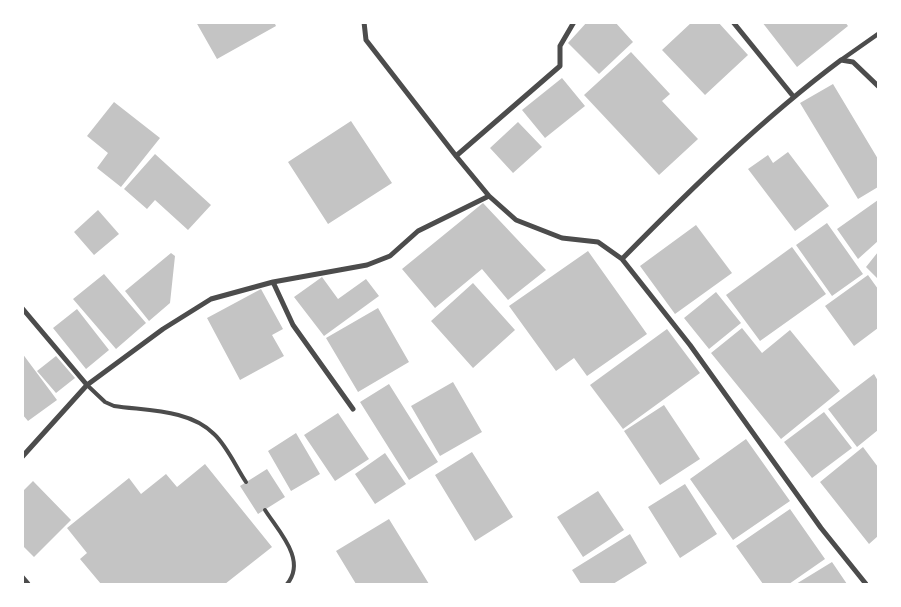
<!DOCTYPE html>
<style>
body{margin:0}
#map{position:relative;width:901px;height:607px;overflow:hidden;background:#fff;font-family:Figtree,sans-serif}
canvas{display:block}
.frame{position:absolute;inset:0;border:24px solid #fff;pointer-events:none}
</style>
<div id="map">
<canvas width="901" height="607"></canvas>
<div class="frame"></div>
</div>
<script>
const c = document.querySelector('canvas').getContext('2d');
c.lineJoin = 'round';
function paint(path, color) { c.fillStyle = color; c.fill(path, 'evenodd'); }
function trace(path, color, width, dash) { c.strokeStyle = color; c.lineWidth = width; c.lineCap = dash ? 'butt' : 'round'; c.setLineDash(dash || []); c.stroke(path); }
const building = new Path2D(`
 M196 22H274L276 26 217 59Z
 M587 22H615L633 42 599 74 568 43Z
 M692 22H718L748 55 705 95 662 50Z
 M762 22H845L848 26 797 67Z
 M631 52 670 94 662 101 698 139 659 175 584 95Z
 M562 78 585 106 545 138 522 110Z
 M833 84 878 159V187L858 199 800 103Z
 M114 102 160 138 121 187 97 168 108 153 87 136Z
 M351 121 392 183 328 224 288 162Z
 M518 122 542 147 513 173 490 148Z
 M788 152 829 206 795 231 748 169 768 155 773 163Z
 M155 154 211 205 188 230 155 200 147 209 124 189Z
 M878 200V241L858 259 837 229Z
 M483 203 546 270 508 300 482 269 435 308 402 269Z
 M98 210 119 234 94 255 74 232Z
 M827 223 863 274 832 296 796 245Z
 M696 225 732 273 675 314 640 266Z
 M792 247 826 294 760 341 726 295Z
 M588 251 647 334 587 376 574 358 556 371 509 306Z
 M878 252V279L866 267Z
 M171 253 175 256 170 303 149 321 125 291Z
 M104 274 146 323 116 349 73 299Z
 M868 275 878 289V328L854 346 825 306Z
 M322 277 338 299 366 279 379 296 324 336 294 297Z
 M473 283 515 330 473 368 431 321Z
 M261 289 283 329 272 335 284 356 240 380 207 318Z
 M716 292 741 323 709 349 684 318Z
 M378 308 409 362 358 392 326 338Z
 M77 309 109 350 86 369 53 328Z
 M742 328 762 353 790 330 840 391 781 439 711 353Z
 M667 329 700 373 623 429 590 385Z
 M22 353 57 400 28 421 22 414Z
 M56 356 75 378 56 393 37 371Z
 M874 374 878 381V430L857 447 828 409Z
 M453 382 482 432 440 456 411 406Z
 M389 384 438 462 409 480 360 402Z
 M664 405 700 459 660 485 624 431Z
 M824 412 852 448 812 478 784 442Z
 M338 413 369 459 335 481 304 435Z
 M296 433 320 474 291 491 268 451Z
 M746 439 790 501 733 540 690 479Z
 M863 447 878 467V536L869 544 820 482Z
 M472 452 513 517 475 541 435 475Z
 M385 453 406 484 375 504 355 474Z
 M205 464 272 547 225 584H101L80 559 87 553 67 528 129 478 141 494 166 474 177 487Z
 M267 469 285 497 258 514 240 486Z
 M33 481 71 520 34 557 22 545V492Z
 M685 484 717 534 680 558 648 507Z
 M598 491 624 530 583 557 557 517Z
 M790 509 825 559 789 584H763L736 546Z
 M389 519 429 584H356L336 551Z
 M630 534 647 563 613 584H581L572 570Z
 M832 562 847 584H796Z`);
const service = new Path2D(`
 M87 385 105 402 114 406C147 411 189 409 214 434 227 446 236 467 246 482
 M265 510C279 532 307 560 287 584`);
const pedestrian = new Path2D(`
 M841 60 878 34`);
const minor = new Path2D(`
 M364 22 366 40 456 156 489 196 516 220 562 238 598 242 622 259 690 345 821 528 866 584
 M733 22 793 96
 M456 156 560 66V46L574 22
 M622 259C691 189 762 119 841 60L853 62 878 86
 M273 282 293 325 353 409
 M22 308 87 385
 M22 457 87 385 163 329 211 299 273 282 367 265 390 256 418 231 489 196
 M22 577 28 584`);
paint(building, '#c4c4c4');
trace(service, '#4c4c4c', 4);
trace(pedestrian, '#4c4c4c', 4.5);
trace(minor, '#4c4c4c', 5);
</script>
